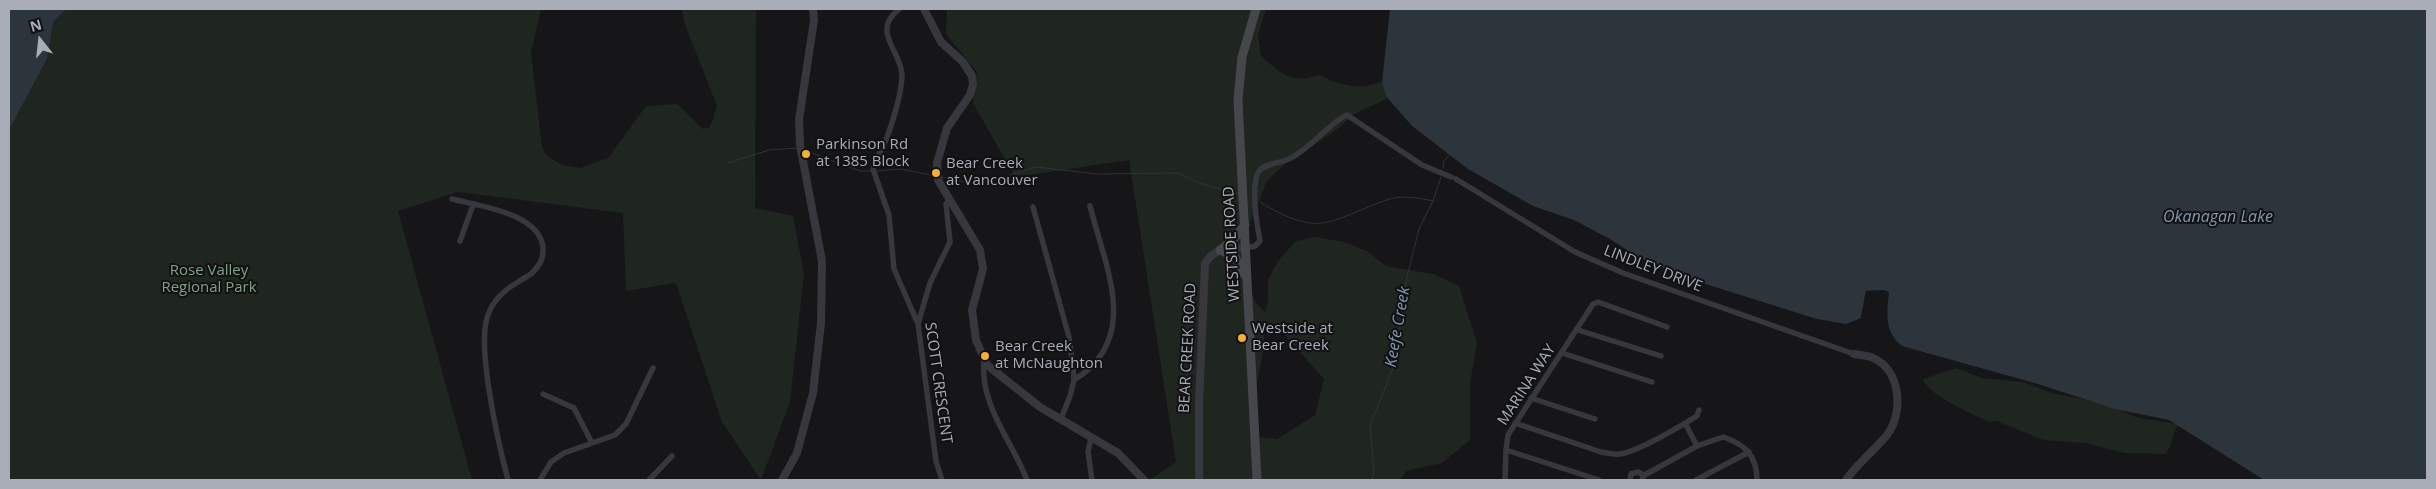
<!DOCTYPE html>
<style>
body{margin:0}
#map{position:relative;width:2436px;height:489px;overflow:hidden;background:#161618;font-family:"Open Sans",sans-serif}
canvas{display:block}
.frame{position:absolute;inset:0;border:10px solid #a8adb8;pointer-events:none}
.north{position:absolute;left:15px;top:15px;width:50px;height:50px;-webkit-text-stroke:4px #111113;paint-order:stroke;rotate:344deg;font-size:14px;font-weight:700;line-height:20px;text-align:center;color:#a8adb8}
.north::after{content:'';display:block;margin:auto;width:18px;height:22px;background:#a8adb8;clip-path:polygon(50% 0,100% 100%,50% 72%,0 100%)}
</style>
<div id="map">
<canvas width="2436" height="489"></canvas>
<div class="frame"></div>
<div class="north">N</div>
</div>
<script>
const c = document.querySelector('canvas').getContext('2d');
c.lineJoin = 'round';
function paint(path, color) { c.fillStyle = color; c.fill(path, 'evenodd'); }
function trace(path, color, width, dash) { c.strokeStyle = color; c.lineWidth = width; c.lineCap = dash ? 'butt' : 'round'; c.setLineDash(dash || []); c.stroke(path); }
function drawText(font, color, halo, rows, align = 'center') {
  c.font = font + ' "Open Sans",sans-serif'; c.lineWidth = 4; c.setLineDash([]); c.textBaseline = 'middle'; c.strokeStyle = halo; c.fillStyle = color; for (const [text, x, y, turn = 0] of rows) {
    c.save(); c.translate(x, y); c.rotate((+turn || 0) * Math.PI / 180); c.textAlign = isNaN(turn) ? turn : align; if (halo) c.strokeText(text, 0, 0); c.fillText(text, 0, 0); c.restore();
  }
}
const green = new Path2D(`
 M53 9H541L531 53 542 147 546 155 562 165 580 168 608 158 646 106 677 104 703 129 710 127 717 106 684 22 682 9H756L755 208 793 216 804 274 790 402 761 480 722 422 676 283 626 291 623 213 458 192 398 211 472 480H9V130L47 59Z
 M947 9H1266L1258 34 1261 56C1282 74 1291 84 1319 75 1342 86 1359 91 1383 81L1387 99 1352 115 1339 128 1285 164 1267 181 1243 239 1241 260 1255 302 1265 312 1268 303V280L1278 261 1296 241 1315 237 1344 242 1367 251 1386 266 1433 274 1459 286 1477 343 1470 383V440L1442 463 1406 471 1400 480H1149L1176 462 1129 160 1015 177 973 103 977 72 946 34ZM1268 325 1277 326 1324 379 1315 415 1277 439 1257 437 1250 418 1264 348V333Z
 M1956 368 1982 378 2023 382 2052 393 2106 404 2138 418 2178 424C2173 435 2172 444 2166 454L2125 453 2085 443 2044 440 1996 421 1989 422C1973 414 1927 395 1923 379Z`);
const water = new Path2D(`
 M9 9H66L53 22 47 59 9 130Z
 M1390 9H2427V480H2264L2169 420 2115 409 2038 384 1902 346C1884 332 1887 313 1889 292L1884 290 1866 291 1861 318 1846 324 1817 319 1680 276 1636 256 1610 239 1574 220 1533 206 1468 169 1412 126 1386 96 1382 82Z`);
const pier = new Path2D(`
 M1884 290V292L1868 294 1863 319 1860 321 1866 291Z`);
const stream = new Path2D(`
 M804 150 860 171H872
 M728 163 769 150 798 148
 M1443 168 1444 161 1451 153
 M876 171 901 169 935 176
 M942 177 977 185 1036 167 1097 174 1178 173 1199 183 1238 194
 M1260 202C1276 212 1291 220 1310 223 1334 227 1370 203 1394 198 1407 196 1420 198 1433 201
 M1372 480 1374 471 1370 426 1395 363 1406 281 1419 229 1433 201 1441 177`);
const minor = new Path2D(`
 M899 9C870 32 902 51 902 76 901 97 893 121 886 140 882 150 875 158 873 169L889 215 894 269 918 324 936 461 942 480
 M1456 179 1575 252 1623 273 1854 354
 M452 199C479 206 540 213 543 248 544 259 539 266 531 274 527 277 522 279 518 282 503 291 492 301 487 318 477 350 499 446 508 480
 M1033 207 1069 337 1073 368 1074 380 1070 396 1061 419
 M460 241 473 205
 M1246 248 1255 246 1260 241C1257 225 1250 185 1259 171 1265 163 1283 163 1291 158 1311 147 1324 129 1343 117L1347 115 1422 165 1451 177
 M918 324 930 283 950 242 946 204 950 199
 M1578 330 1661 356
 M1562 353 1652 382
 M984 360C979 404 1012 441 1027 480
 M1074 380C1142 338 1105 267 1090 206
 M543 394 574 408 592 443
 M1531 398 1595 419
 M1515 423 1601 452C1607 453 1614 455 1620 454 1640 451 1679 427 1697 416L1699 410
 M1685 423 1697 446
 M1091 438 1088 452 1092 480
 M1643 476 1697 446 1723 437C1745 444 1757 456 1757 480
 M540 480 551 462 564 453 615 435 626 424 653 368
 M649 480 672 456
 M1505 480 1506 450
 M1599 480 1506 450 1508 435 1593 304 1598 302 1667 327
 M1630 480 1631 474 1638 472 1642 474 1643 480
 M1696 480 1749 452`);
const tertiary = new Path2D(`
 M924 9 941 42 963 62 972 76 973 84 970 95 947 128 937 163 938 180 980 250 983 269 972 310 976 340 987 365 1040 407 1118 453 1144 480
 M782 480 797 453 813 393 821 323 822 261 800 145 799 120 814 20 813 9
 M1199 480V403L1205 264C1214 247 1228 249 1246 248
 M1846 480C1858 463 1874 451 1887 435 1904 413 1901 370 1873 358 1867 355 1860 355 1854 354`);
const secondary = new Path2D(`
 M1256 9 1242 57 1238 100 1257 480
 M1220 250 1235 257 1245 275
 M1220 250 1232 241 1245 225`);
const markers = [
 [806,154,5,"#f2b134"],
 [936,173,5,"#f2b134"],
 [1242,338,5,"#f2b134"],
 [985,356,5,"#f2b134"]
];
const poiNames = [
 ["Parkinson Rd",816,145],
 ["at 1385 Block",816,162],
 ["Bear Creek",946,164],
 ["at Vancouver",946,181],
 ["Westside at",1252,329],
 ["Bear Creek",1252,346],
 ["Bear Creek",995,347],
 ["at McNaughton",995,364]
];
const streetNames = [
 ["WESTSIDE ROAD",1232,244,-93],
 ["LINDLEY DRIVE",1653,269,21],
 ["BEAR CREEK ROAD",1188,348,-87],
 ["SCOTT CRESCENT",938,383,82],
 ["MARINA WAY",1527,385,-57]
];
const parkNames = [
 ["Rose Valley",209,271],
 ["Regional Park",209,288]
];
const waterNames = [
 ["Okanagan Lake",2218,217],
 ["Keefe Creek",1398,327,-80]
];
paint(green, '#1e261f');
paint(water, '#2c353c');
paint(pier, '#161618');
trace(stream, '#2c353c', 1);
trace(minor, '#37383d', 5.5);
trace(tertiary, '#37383d', 8);
trace(secondary, '#45474d', 9);
for (const [x, y, r, color] of markers) { const dot = new Path2D(); dot.arc(x, y, r, 0, 2 * Math.PI); c.fillStyle = color; c.fill(dot); trace(dot, '#111113', 2); }
drawText('15px', '#a8adb8', '#111113', poiNames, 'left');
drawText('15px', '#a8adb8', '#111113', streetNames);
drawText('15px', '#7fa381', '#111113', parkNames);
drawText('italic 16px', '#7f9bb3', '#111113', waterNames);
</script>
